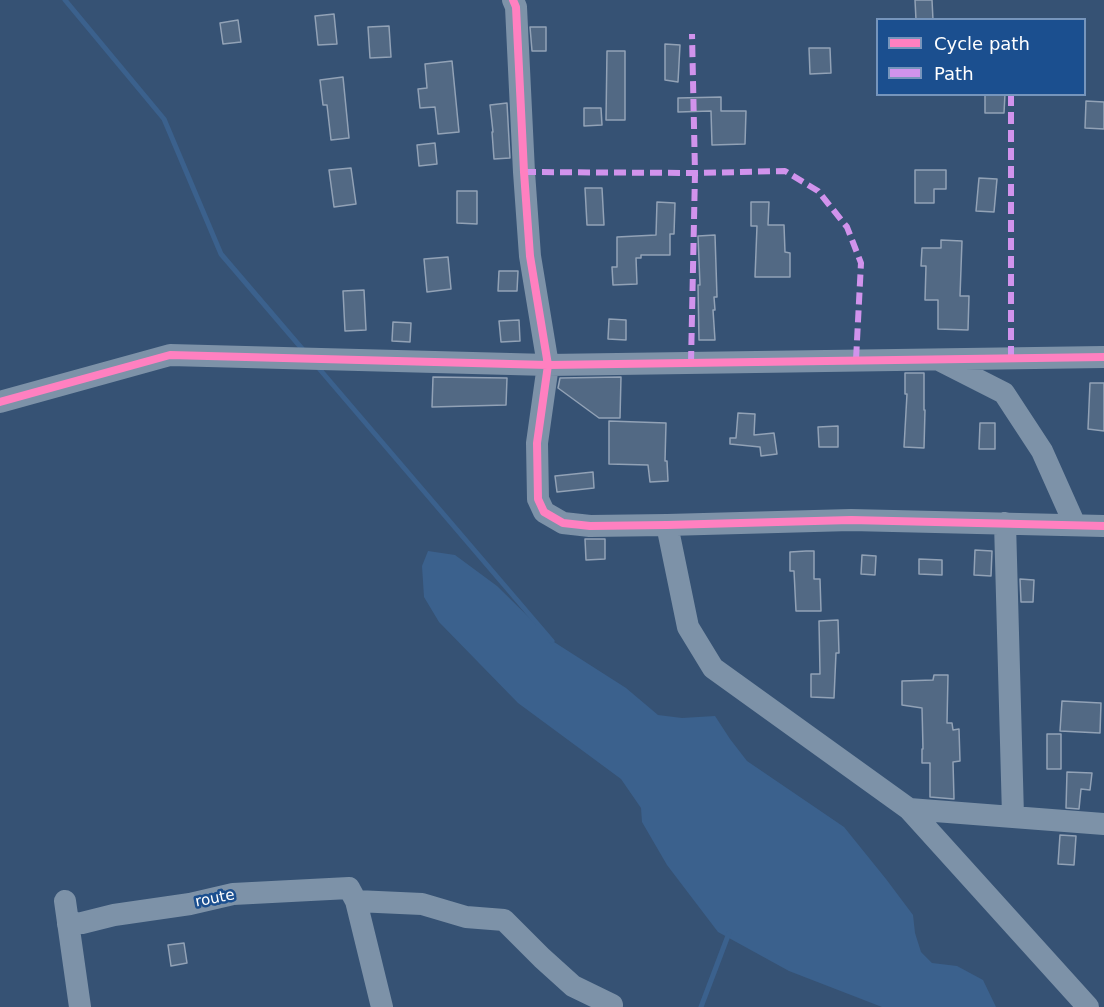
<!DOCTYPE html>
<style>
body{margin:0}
#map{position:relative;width:1104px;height:1007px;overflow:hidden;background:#365274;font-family:"DejaVu Sans",sans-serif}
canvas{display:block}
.legend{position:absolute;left:876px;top:18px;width:210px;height:78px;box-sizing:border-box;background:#1b4f8f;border:2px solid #7695bc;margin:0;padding:8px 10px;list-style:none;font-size:18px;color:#fff}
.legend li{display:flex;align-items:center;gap:12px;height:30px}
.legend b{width:30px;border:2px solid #7695bc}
</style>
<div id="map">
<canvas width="1104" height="1007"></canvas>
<ul class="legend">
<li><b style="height:8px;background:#ff80c0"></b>Cycle path</li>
<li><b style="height:8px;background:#d193ec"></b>Path</li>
</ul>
</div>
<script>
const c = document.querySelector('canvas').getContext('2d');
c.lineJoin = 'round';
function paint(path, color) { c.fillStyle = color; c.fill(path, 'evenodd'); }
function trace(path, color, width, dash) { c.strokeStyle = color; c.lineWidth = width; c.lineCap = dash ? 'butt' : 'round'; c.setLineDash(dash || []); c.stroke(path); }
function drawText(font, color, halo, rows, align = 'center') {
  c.font = font + ' "DejaVu Sans",sans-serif'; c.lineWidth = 5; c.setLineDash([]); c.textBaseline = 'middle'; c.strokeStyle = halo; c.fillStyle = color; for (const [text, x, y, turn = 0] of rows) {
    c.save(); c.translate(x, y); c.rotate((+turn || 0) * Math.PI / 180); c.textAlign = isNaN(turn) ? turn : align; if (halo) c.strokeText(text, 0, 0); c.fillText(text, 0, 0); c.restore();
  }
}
const water = new Path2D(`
 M428 551 455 555 497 586 554 642 626 688 658 715 682 718 715 716 730 739 747 761 844 827 886 879 913 915 915 933 921 952 932 963 957 966 983 980 996 1007H882L789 971 718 932 667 865 642 822 641 808 621 779 518 703 439 622 424 597 422 566Z`);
const stream = new Path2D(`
 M65 0 164 119 221 254 304 351
 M316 365 552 641
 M701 1007 729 933`);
const building = new Path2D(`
 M915 0H932L933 20H916Z
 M334 14 337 44 318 45 315 16Z
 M238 20 241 42 223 44 220 23Z
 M389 26 391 57 370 58 368 27Z
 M530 27H546V51H532Z
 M665 44 680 45 678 82 665 80Z
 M809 48H830L831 73 810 74Z
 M607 51H625V120H606Z
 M452 61 459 132 438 134 435 107 420 108 418 89 427 88 425 64Z
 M343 77 349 138 331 140 327 105H323L320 80Z
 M985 94H1005L1004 113H985Z
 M721 97V111H746L745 144 712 145 711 111 678 112V98Z
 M1086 101 1104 102V129L1085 128Z
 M507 103 510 158 494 159 492 132H493L490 105Z
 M584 108H601L602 125 584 126Z
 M435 143 437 164 419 166 417 145Z
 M351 168 356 204 334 207 329 170Z
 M915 170H946V189H934V203H915Z
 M979 178 997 179 994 212 976 211Z
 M585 188H602L604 225H587Z
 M457 191H477V224L457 223Z
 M657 202 675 203 674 234H670V255H641V258H636L637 284 613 285 612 267H617V237L656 235Z
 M751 202H769L768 225H784L785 252 790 253V277H755L757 226H751Z
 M715 235 717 297H714L715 310H713L715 340H699L698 285H700L698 236Z
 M941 240 962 241 960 296H969L968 330 938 329V300H925L926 266H921L922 248H941Z
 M448 257 451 289 427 292 424 259Z
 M499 271H518L517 291H498Z
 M364 290 366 330 345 331 343 291Z
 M609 319 626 320V340L608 339Z
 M519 320 520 341 501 342 499 321Z
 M393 322 411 323 410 342 392 341Z
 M905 373H924V410H925L924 448 904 447 907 394H905Z
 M433 377 507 378 506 405 432 407Z
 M621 377 620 418H599L558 388 560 378Z
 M1090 383H1104V431L1088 429Z
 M738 413 755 414 754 435 774 433 777 454 761 456 760 447 730 444V438H736Z
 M609 421 666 423 665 461H667L668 481 650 482 648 465 609 464Z
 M980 423H995V449H979Z
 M838 426V447H819L818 427Z
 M593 472 594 488 557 492 555 476Z
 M585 539H605V559L586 560Z
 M975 550 992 551 991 576 974 575Z
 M806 551H814V579H820L821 611H796L794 571H790V552Z
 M862 555 876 556 875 575 861 574Z
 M919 559 942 560V575L919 574Z
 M1020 579 1034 580 1033 602H1021Z
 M838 620 839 653H836L834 698 811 697V674H820L819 621Z
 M934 675H948L947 723H952L953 730 959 729 960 761 953 762 954 799 930 797V763H922V749H923L922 708 902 705V681L933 680Z
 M1062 701 1101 703 1100 733 1060 731Z
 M1047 734H1061V769H1047Z
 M1067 772 1092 773 1090 790 1081 789 1079 809 1066 808Z
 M1060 835 1076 836 1074 865 1058 864Z
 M184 943 187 963 171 966 168 945Z`);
const minor = new Path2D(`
 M513 0 516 7 524 172 530 256 548 365 537 443 538 499 544 512 563 523 590 526 667 525 851 520 1104 526
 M941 361 1004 393 1042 451 1075 525
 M0 402 170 355 548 365 1104 357
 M1005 523 1013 816
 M667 525 688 627 713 668 909 809 1088 1007
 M909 809 1104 824
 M65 901 80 1007
 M356 901 422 904 466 917 504 920 542 958 573 986 612 1005
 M68 924 82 923 114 915 190 904 233 894 349 888 356 901 382 1007`);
const quiet = new Path2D(`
 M1011 94V358
 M524 172 695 173 785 171 818 191 847 227 861 263 856 360
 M691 363 695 173 692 34`);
const cycleway = new Path2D(`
 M513 0 516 7 524 172 530 256 548 365 537 443 538 499 544 512 563 523 590 526 667 525 851 520 1104 526
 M0 402 170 355 548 365 1104 357`);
const streetNames = [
 ["route",215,899,-11]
];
paint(water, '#3b618d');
trace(stream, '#3b618d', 5);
paint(building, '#526984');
trace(building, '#92a2b6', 1.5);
trace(minor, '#7d92a8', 22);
trace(quiet, '#d193ec', 6, [12, 6]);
trace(cycleway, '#ff80c0', 8);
drawText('15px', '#fff', '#1b4f8f', streetNames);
</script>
